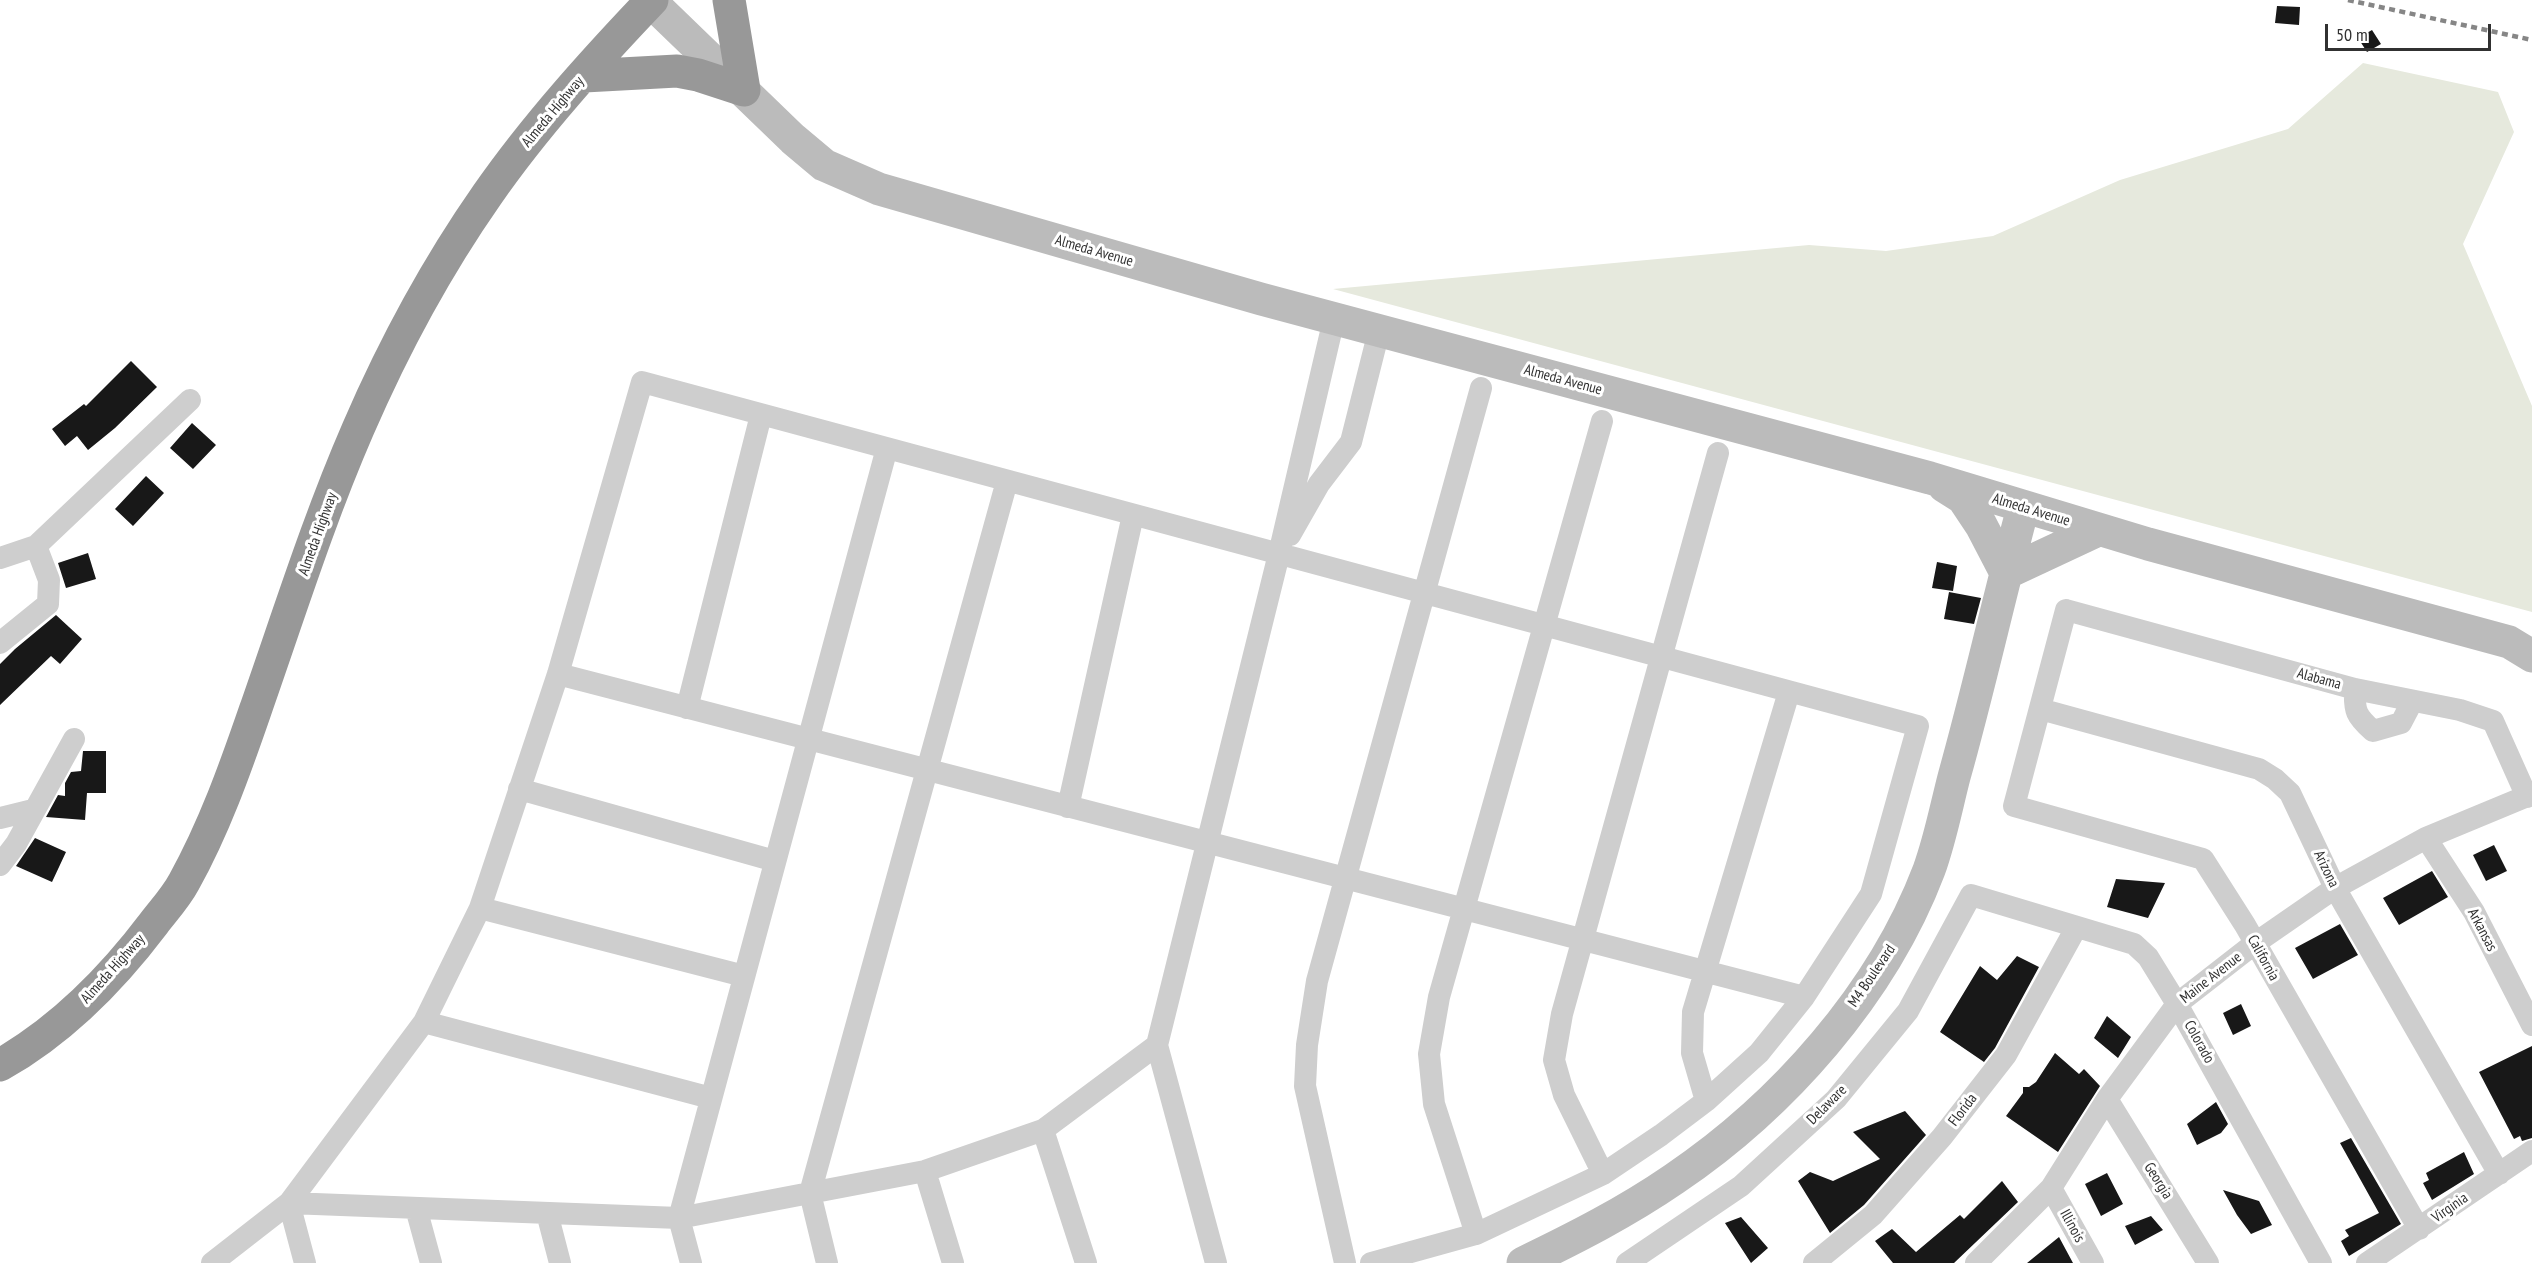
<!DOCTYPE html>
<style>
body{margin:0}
#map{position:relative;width:2532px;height:1263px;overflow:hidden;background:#fff;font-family:"PT Sans Narrow",sans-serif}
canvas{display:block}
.scale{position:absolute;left:2325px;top:24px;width:166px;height:27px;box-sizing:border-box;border:3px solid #313131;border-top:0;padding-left:8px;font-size:18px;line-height:21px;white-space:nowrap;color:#313131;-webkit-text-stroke:4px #fff;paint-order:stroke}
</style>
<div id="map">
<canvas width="2532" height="1263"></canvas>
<div class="scale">50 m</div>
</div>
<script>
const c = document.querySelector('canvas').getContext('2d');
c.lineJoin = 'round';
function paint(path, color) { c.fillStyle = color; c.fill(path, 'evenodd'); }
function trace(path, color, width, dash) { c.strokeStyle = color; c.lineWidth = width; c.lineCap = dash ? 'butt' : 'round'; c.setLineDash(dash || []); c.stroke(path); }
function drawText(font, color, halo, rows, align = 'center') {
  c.font = font + ' "PT Sans Narrow",sans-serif'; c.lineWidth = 6; c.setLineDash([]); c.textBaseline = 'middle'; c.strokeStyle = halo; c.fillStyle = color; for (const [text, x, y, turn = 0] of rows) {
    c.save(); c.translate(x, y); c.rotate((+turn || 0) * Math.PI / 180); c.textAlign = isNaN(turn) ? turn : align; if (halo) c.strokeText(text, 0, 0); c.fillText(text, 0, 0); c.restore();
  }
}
const green = new Path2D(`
 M2363 63 2498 92 2514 132 2463 244 2532 406V612L1333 289 1809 245 1886 251 1993 236 2120 180 2288 129Z`);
const building = new Path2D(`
 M2277 6 2300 7 2299 25 2275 23Z
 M2372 30 2381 44 2367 52 2358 38Z
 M131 361 157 387 115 428 88 450 77 436 65 446 52 429 84 404 86 406Z
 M192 423 216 445 193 469 170 448Z
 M146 476 164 493 133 526 115 509Z
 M88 553 96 579 66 588 58 563Z
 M1937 562 1957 566 1953 591 1932 588Z
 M1949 592 1981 598 1974 624 1944 619Z
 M56 615 82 639 60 664 51 656 0 705V664L15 649Z
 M83 751H106V793H87L85 820 46 817 58 795 65 796V783L71 772 81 771Z
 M35 838 66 852 52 882 16 866Z
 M2494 845 2507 871 2486 881 2473 855Z
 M2432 871 2448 897 2399 925 2383 898Z
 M2116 879 2165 883 2148 918 2107 907Z
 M2340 924 2358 955 2313 979 2295 948Z
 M2017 956 2039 967 1995 1048 1984 1062 1940 1032 1980 966 1997 980Z
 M2241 1004 2251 1026 2233 1035 2223 1013Z
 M2107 1016 2131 1037 2118 1058 2094 1038Z
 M2532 1046V1138L2522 1141 2520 1136 2514 1139 2479 1072Z
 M2055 1053 2079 1074 2084 1069 2100 1086 2058 1152 2006 1116 2023 1093V1087H2029L2036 1082Z
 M2216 1102 2228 1124 2221 1133 2197 1145 2187 1124Z
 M1905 1111 1926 1135 1864 1205 1830 1233 1798 1181 1810 1172 1833 1181 1880 1159 1853 1132Z
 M2351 1138 2401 1224 2349 1256 2341 1241 2349 1236 2345 1230 2379 1213 2340 1143Z
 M2464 1152 2474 1174 2432 1200 2423 1183 2429 1180 2426 1173Z
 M2107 1173 2123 1204 2101 1216 2085 1184Z
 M2002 1181 2018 1202 1954 1263H1893L1875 1241 1892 1229 1916 1252 1960 1215 1964 1219Z
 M2223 1190 2259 1201 2272 1225 2251 1234 2237 1215Z
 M2151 1216 2163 1230 2135 1245 2125 1226Z
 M1741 1217 1768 1248 1751 1263 1725 1223Z
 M2059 1237 2073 1263H2027Z`);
const street = new Path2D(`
 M1290 535 1319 484 1351 442 1379 331
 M0 558 36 546 190 400
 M0 643 48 604 49 580 36 546
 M558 674 1804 997
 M2355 689C2354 711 2356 716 2373 731L2401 723 2412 702
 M687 708 761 415
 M2040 709 2259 769 2275 779 2290 793 2335 888 2499 1174
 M519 789 775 861
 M1068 807 1133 515
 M0 818 33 810
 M2426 838 2474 912 2532 1025
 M0 865 16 844 74 739
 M480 908 744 976
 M424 1022 711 1098
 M2107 1099 2208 1263
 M1706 1101 1692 1053 1693 1012 1789 692
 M1043 1130 1086 1263
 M925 1171 953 1263
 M1603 1174 1564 1095 1554 1060 1562 1014 1718 453
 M2051 1188 2093 1263
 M416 1208 431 1263
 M547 1213 560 1263
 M2419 1229 2245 925 2203 859 2014 806 2066 610 2355 689 2460 710 2493 721 2527 797
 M1476 1234 1434 1104 1429 1054 1439 997 1602 421
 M212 1263 289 1203 424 1022 480 908 558 674 642 382 1918 726 1871 894 1804 997 1759 1053 1706 1101 1661 1135 1603 1174 1476 1234 1371 1263
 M305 1263 289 1203 679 1218 925 1171 1043 1130 1157 1045
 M691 1263 679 1218 887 448
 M827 1263 810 1193 1007 481
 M1216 1263 1157 1045 1279 554 1334 319
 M1345 1263 1305 1086 1307 1045 1317 981 1481 388
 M1627 1263 1741 1186 1836 1099 1908 1011 1971 895 2134 944 2148 957 2177 1004 2321 1263
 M1814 1263 1873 1215 1942 1137 2006 1055 2076 928
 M1976 1263 2051 1188 2107 1099 2177 1004 2254 944 2335 888 2426 838 2532 794
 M2367 1263 2532 1151`);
const secondary = new Path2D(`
 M650 1 793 139 824 165 879 189 1261 299 1930 478 2148 544 2509 642 2532 656
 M1944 486 1963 498 1981 525 2006 573
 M2006 573 2098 530
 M1523 1263C1575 1238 1626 1212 1674 1179 1782 1106 1882 994 1929 870 1940 840 1946 808 1954 777 1979 688 1999 597 2023 508`);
const highway = new Path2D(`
 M584 76 677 71 698 75 744 90 729 0
 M0 1065C62 1030 111 980 154 923 164 910 176 897 184 882 214 828 235 769 255 711 288 617 318 521 358 429 393 348 436 268 487 195 535 126 594 61 652 0`);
const rail = new Path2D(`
 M2348 0 2532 40`);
const streetNames = [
 ["Almeda Highway",553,112,-50],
 ["Almeda Avenue",1094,251,16],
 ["Almeda Avenue",1563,380,15],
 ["Almeda Avenue",2031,510,17],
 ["Almeda Highway",318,534,-70],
 ["Alabama",2319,679,15],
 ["Arizona",2326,869,64],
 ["Arkansas",2482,930,62],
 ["California",2263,958,61],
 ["Almeda Highway",113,969,-48],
 ["M4 Boulevard",1872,976,-56],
 ["Maine Avenue",2211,978,-38],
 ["Colorado",2199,1042,61],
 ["Delaware",1827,1105,-45],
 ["Florida",1963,1110,-53],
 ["Georgia",2158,1181,58],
 ["Virginia",2450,1208,-35],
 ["Illinois",2072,1226,61]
];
paint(green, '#e6e9dd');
paint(building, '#181818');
trace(street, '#cecece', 22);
trace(secondary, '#bbb', 33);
trace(highway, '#989898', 33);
trace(rail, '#868686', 4.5, [6, 4.5]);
drawText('15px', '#313131', '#fff', streetNames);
</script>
